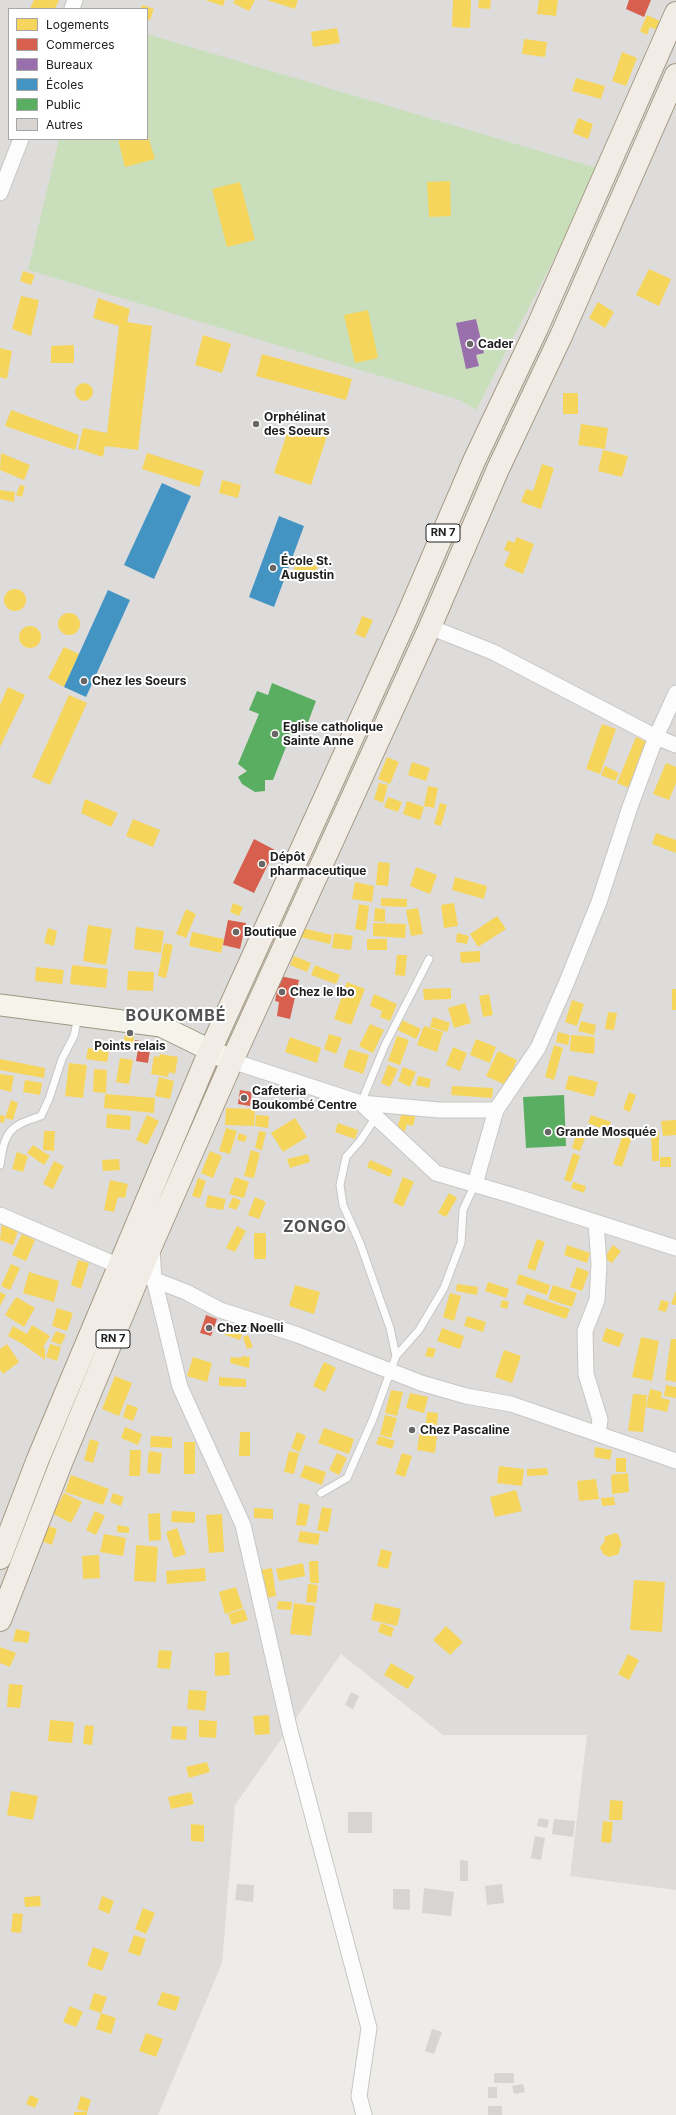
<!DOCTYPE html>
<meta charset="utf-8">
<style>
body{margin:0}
#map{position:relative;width:676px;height:2115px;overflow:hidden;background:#eeece9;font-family:Inter,sans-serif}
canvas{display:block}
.legend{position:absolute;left:8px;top:8px;width:140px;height:132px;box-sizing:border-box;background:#fff;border:1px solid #a6a6a6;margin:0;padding:5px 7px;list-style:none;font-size:12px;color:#202020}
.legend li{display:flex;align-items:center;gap:8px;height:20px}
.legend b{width:20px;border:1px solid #a6a6a6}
</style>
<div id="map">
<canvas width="676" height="2115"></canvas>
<ul class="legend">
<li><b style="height:11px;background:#f6d55c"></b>Logements</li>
<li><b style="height:11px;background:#d6604d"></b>Commerces</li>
<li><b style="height:11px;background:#9970ab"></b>Bureaux</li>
<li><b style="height:11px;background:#4393c3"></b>Écoles</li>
<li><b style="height:11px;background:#5aae61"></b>Public</li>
<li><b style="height:11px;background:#d7d4d1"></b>Autres</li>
</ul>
</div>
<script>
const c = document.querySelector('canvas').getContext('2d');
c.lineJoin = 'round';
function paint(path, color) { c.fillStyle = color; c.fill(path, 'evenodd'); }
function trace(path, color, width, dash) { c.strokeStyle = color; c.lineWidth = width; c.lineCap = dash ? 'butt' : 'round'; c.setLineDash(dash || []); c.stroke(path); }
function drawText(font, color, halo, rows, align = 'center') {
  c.font = font + ' Inter,sans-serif'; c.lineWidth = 4; c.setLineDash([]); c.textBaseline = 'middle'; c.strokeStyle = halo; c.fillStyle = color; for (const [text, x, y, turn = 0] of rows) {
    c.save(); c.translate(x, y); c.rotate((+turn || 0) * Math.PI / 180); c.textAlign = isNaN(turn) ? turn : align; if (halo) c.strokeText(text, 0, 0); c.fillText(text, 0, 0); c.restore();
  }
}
const residential = new Path2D(`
 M0 0H676V1890L570 1876 587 1735H443L341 1654 235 1805 222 1963 158 2115H0ZM9 9H147V139H9Z`);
const forest = new Path2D(`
 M147 34 600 169 476 410 460 400 28 270 59 139H147Z`);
const homes = new Path2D(`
 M34 0H59L55 9H30Z
 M205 0H225L223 6Z
 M235 0H255L249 11 233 3Z
 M267 0H298L295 9Z
 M453 0H471L470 28 452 27Z
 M479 0H491L490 9 478 8Z
 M539 0H558L556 16 537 14Z
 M142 5 154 9 150 20 147 19V9H141Z
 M647 15 664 23 660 31 650 27 647 35 640 31Z
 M337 28 340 43 313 47 311 32Z
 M524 39 547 42 545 57 522 54Z
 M622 52 637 58 626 86 612 81Z
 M576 78 605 86 601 99 572 91Z
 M578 118 593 124 588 139 573 133Z
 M147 133 155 159 125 167 118 139H147Z
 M450 181 451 216 429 217 427 182Z
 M240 182 255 240 227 247 212 189Z
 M649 269 671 279 659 306 636 295Z
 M23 271 35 275 31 285 20 281Z
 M21 296 39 300 31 336 12 329Z
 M98 298 130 309 127 322 152 326 138 450 105 446 103 457 78 449 83 428 107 433 119 326 93 318Z
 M598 302 614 312 605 328 589 318Z
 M368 310 378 358 355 363 344 315Z
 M203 335 231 344 222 373 195 365Z
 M74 345V363H51V346Z
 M0 348 12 351 7 379 0 377Z
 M262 354 352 379 346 400 256 376Z
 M75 392a9 9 0 1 1 18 0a9 9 0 1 1-18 0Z
 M563 393H578V414H563Z
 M11 410 79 435 75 450 5 426Z
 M290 424 327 436 311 485 274 473Z
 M581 424 608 428 605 449 578 445Z
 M603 450 628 456 622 477 598 471Z
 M1 453 30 465 24 480 0 470Z
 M147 453 204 471 199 487 142 469Z
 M542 464 554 468 541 509 521 502 526 489 533 491Z
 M222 480 241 485 238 498 219 493Z
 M20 485 25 486 22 497 16 495Z
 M0 490 15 492 14 502 0 499Z
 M517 537 534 544 523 574 504 566 510 552 504 550 508 540 514 543Z
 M298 559 318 566 313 580 293 573Z
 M4 600a11 11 0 1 1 22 0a11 11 0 1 1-22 0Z
 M58 624a11 11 0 1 1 22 0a11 11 0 1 1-22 0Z
 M362 616 373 620 365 638 355 634Z
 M19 637a11 11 0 1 1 22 0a11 11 0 1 1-22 0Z
 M64 647 79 654 64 687 48 678Z
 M8 687 25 695 0 747V705Z
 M69 695 87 703 50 785 32 777Z
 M602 724 616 729 600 774 586 769Z
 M636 737 649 743 630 788 617 783Z
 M387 757 399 762 390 784 378 779Z
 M412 762 430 768 426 781 408 775Z
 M666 763 676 767V783L669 800 653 794Z
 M605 766 619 773 615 781 601 775Z
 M379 783 388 785 383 803 374 799Z
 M428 786 438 788 434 808 424 806Z
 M388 797 402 802 398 812 384 807Z
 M85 799 118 813 111 827 81 813Z
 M407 801 424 807 420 820 403 814Z
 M440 803 447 805 441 826 434 824Z
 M133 819 160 830 153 847 126 836Z
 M656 833 676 840V853L652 844Z
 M378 862 390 863 388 886 376 885Z
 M416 867 437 875 430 894 410 886Z
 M455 877 487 886 484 899 452 890Z
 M355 882 374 886 372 902 352 899Z
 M381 898 407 899V907L381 906Z
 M233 903 243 907 239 916 230 912Z
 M454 903 458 926 444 928 441 905Z
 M359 904 369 906 366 931 355 929Z
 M375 908 385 909V922L374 921Z
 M418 908 423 934 411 936 406 910Z
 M186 909 196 914 186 938 176 934Z
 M497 916 506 929 478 947 470 934Z
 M373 923 406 924 405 938 373 936Z
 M88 925 112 929 106 965 83 961Z
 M136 927 164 931 161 953 134 949Z
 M48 928 57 931 54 946 44 943Z
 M302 928 332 935 330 944 300 937Z
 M192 932 224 939 221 953 189 946Z
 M334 933 353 936 351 950 332 948Z
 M457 933 469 936 467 944 456 942Z
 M367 939H387V950H367Z
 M164 943 173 945 166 978 158 976Z
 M480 951V962L461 963 460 952Z
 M397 955H407L405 976 395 975Z
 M294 956 311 963 307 972 290 965Z
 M72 965 108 969 106 988 70 984Z
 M315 965 340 975 336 984 311 975Z
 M36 967 64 970 62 984 35 981Z
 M128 971 154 972 153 991 127 990Z
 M347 982 365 989 351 1025 334 1019Z
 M451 988V999L424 1000 423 989Z
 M672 989H676V1010H672Z
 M374 994 397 1004 390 1021 380 1017 382 1011 370 1006Z
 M489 994 493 1015 483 1017 479 996Z
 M572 1000 584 1004 577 1026 565 1022Z
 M465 1003 471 1023 454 1028 448 1008Z
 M608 1012 617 1013 614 1030 605 1029Z
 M433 1017 450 1023 447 1032 430 1027Z
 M402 1020 421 1029 416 1039 398 1030Z
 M581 1021 596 1025 594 1035 578 1031Z
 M370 1024 384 1030 373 1053 359 1046Z
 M424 1026 443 1032 437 1052 417 1045Z
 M558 1032 570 1035 568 1045 556 1042Z
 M329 1034 342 1038 336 1054 324 1049Z
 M125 1035 134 1036 132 1050 122 1049Z
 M571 1035 595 1037 594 1054 570 1051Z
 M397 1036 409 1040 400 1065 388 1061Z
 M290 1037 321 1048 317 1063 285 1052Z
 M476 1039 496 1047 490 1063 470 1055Z
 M554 1045 563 1048 554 1080 545 1077Z
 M453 1047 467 1053 460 1071 446 1065Z
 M88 1048 109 1051 107 1062 86 1059Z
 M349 1049 369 1055 363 1074 343 1067Z
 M498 1051 517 1060 506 1085 486 1076Z
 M160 1054 178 1057 175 1074 169 1072 168 1077 151 1074 154 1056 159 1057Z
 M120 1058 133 1060 129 1084 116 1082Z
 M0 1059 45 1068 44 1078 0 1070Z
 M69 1063 87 1065 83 1098 65 1096Z
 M388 1065 398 1069 390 1087 381 1083Z
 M403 1067 416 1072 410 1087 398 1081Z
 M94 1069 107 1070 106 1093 93 1092Z
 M0 1074 14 1076 11 1092 0 1089Z
 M569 1075 598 1082 594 1097 565 1089Z
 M418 1076 431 1079 429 1088 416 1085Z
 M159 1077 174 1081 170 1099 155 1096Z
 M25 1080 42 1083 40 1095 23 1092Z
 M452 1086 493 1088 492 1098 451 1095Z
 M629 1092 636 1095 630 1112 623 1109Z
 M105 1094 155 1098 154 1113 104 1108Z
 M11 1100 18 1103 13 1120 5 1118Z
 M226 1108 255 1109 254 1126 225 1125Z
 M403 1110 416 1114 413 1126 407 1124 404 1133 396 1131Z
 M107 1114 131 1116 130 1130 106 1128Z
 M0 1115 5 1116 4 1123 0 1122Z
 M147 1115 159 1121 147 1145 136 1140Z
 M256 1115 269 1116 268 1128 255 1126Z
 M591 1115 611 1122 608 1131 588 1123Z
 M295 1118 307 1137 283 1152 271 1133Z
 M676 1120V1135L663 1136 661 1121Z
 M338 1123 358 1130 355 1139 335 1132Z
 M226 1128 237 1131 230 1154 219 1151Z
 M625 1128 634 1131 622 1167 613 1164Z
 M44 1131H55L54 1151 43 1150Z
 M259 1131 266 1132 262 1150 255 1148Z
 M651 1131H659V1161H652Z
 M239 1133 247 1136 245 1142 237 1140Z
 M576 1135 585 1138 580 1151 572 1148Z
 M33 1145 50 1156 44 1165 27 1153Z
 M251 1150 260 1153 254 1178 244 1176Z
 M210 1151 222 1156 213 1178 201 1173Z
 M17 1152 28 1156 23 1172 12 1169Z
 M573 1153 580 1156 571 1182 564 1180Z
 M308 1154 310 1162 290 1168 287 1159Z
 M660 1157H671V1167H660Z
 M119 1159 120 1170 103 1171 102 1160Z
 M370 1160 393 1170 390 1177 367 1167Z
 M54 1161 64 1166 53 1189 43 1184Z
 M235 1177 249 1182 244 1198 229 1194Z
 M403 1177 414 1182 403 1207 393 1202Z
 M198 1178 206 1181 200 1198 192 1196Z
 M110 1180 128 1184 125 1198 118 1197 114 1212 104 1210Z
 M573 1182 586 1186 584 1193 571 1188Z
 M449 1193 457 1198 446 1217 438 1213Z
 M208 1195 226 1199 223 1210 205 1207Z
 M233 1197 241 1201 236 1210 228 1207Z
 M255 1197 266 1202 259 1219 248 1215Z
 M2 1224 18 1231 13 1245 0 1240Z
 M237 1226 246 1231 235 1252 226 1248Z
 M254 1233H266V1259H254Z
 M22 1234 35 1240 26 1261 12 1255Z
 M537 1239 545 1242 535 1271 527 1268Z
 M567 1245 590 1253 587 1263 564 1255Z
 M613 1245 621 1251 612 1263 604 1258Z
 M78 1260 89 1263 81 1289 71 1285Z
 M11 1264 20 1268 10 1290 1 1286Z
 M577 1267 589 1272 582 1291 570 1287Z
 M29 1272 59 1281 54 1302 23 1293Z
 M519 1274 550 1285 547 1295 516 1284Z
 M488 1282 509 1289 506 1298 485 1291Z
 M457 1284 478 1287 477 1295 456 1291Z
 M295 1285 320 1292 314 1314 289 1306Z
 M553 1285 577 1293 572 1307 548 1299Z
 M676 1291V1305L671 1304Z
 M0 1292 6 1295 0 1306Z
 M450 1293 461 1296 454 1321 443 1317Z
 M527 1294 570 1309 566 1319 523 1304Z
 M16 1297 35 1308 24 1327 5 1315Z
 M502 1300 509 1302 507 1309 500 1307Z
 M661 1300 669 1302 666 1312 658 1310Z
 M57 1308 73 1313 67 1331 52 1326Z
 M467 1316 486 1322 483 1332 464 1326Z
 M228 1322 244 1329 240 1340 223 1334Z
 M32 1325 50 1336 43 1347 45 1349V1360L21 1343 8 1336 13 1326 27 1334Z
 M442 1328 464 1336 460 1349 437 1341Z
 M606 1328 624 1334 619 1347 602 1341Z
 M56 1331 66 1335 61 1345 51 1341Z
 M248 1335 253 1347 247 1349 243 1337Z
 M641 1337 659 1341 652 1381 632 1377Z
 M671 1339H676V1382L665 1380Z
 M7 1344 19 1362 3 1374 0 1370V1349Z
 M50 1344 61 1347 57 1361 46 1357Z
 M428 1347 436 1349 433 1358 425 1356Z
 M504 1350 521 1356 512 1383 495 1377Z
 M242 1356 250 1357 249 1368 230 1363 231 1357 241 1358Z
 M193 1357 212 1363 207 1382 187 1376Z
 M324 1362 336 1368 325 1392 313 1386Z
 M115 1376 132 1383 119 1416 102 1409Z
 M219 1377 246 1379V1387L219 1386Z
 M666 1385 676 1387V1398L664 1396Z
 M650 1389 662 1392 661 1398 670 1400 667 1412 646 1407Z
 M391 1390 403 1392 397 1416 385 1413Z
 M410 1393 428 1397 424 1413 406 1408Z
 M633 1394 647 1395 643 1432 628 1431Z
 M127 1404 138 1408 133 1421 123 1417Z
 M427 1412 438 1413 437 1425 426 1423Z
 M385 1415 397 1418 391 1438 380 1435Z
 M421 1424 438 1427 435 1453 417 1450Z
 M125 1427 142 1434 138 1445 121 1438Z
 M324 1428 354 1439 349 1454 318 1443Z
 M240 1432H250V1456H239Z
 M297 1432 306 1436 300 1452 291 1448Z
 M151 1436 172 1437V1448L150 1447Z
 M379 1436 395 1441 392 1449 376 1444Z
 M90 1439 99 1442 93 1463 84 1460Z
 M184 1442H195V1474H184Z
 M595 1447 612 1450 610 1460 594 1457Z
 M130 1450H141L140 1476H129Z
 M149 1451 162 1453 160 1474 147 1473Z
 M289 1451 299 1453 294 1474 284 1472Z
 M337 1453 347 1458 339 1475 329 1470Z
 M402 1453 412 1456 405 1477 395 1474Z
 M616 1458H626V1472H616Z
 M305 1465 326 1472 322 1485 300 1477Z
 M499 1466 524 1469 522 1486 497 1483Z
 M547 1468 548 1475 527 1476V1469Z
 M628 1473 629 1492 612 1494 611 1475Z
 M71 1475 109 1489 103 1505 65 1492Z
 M596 1479 599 1499 579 1501 577 1481Z
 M516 1490 522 1511 495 1517 490 1497Z
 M64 1493 82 1502 71 1523 53 1514Z
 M113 1493 124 1497 121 1506 110 1502Z
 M614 1497 615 1505 602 1506 601 1498Z
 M299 1503 310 1505 306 1526 296 1525Z
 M322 1507 332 1509 328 1532 317 1530Z
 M254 1508 273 1509V1519L254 1518Z
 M95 1511 105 1516 96 1535 86 1530Z
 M172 1511 195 1512V1523L171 1522Z
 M160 1513 161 1540 149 1541 148 1514Z
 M222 1514 224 1552 209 1553 206 1515Z
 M46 1525 57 1529 52 1545 41 1541Z
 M117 1525 129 1527V1533L117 1532Z
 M177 1528 186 1554 174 1558 166 1532Z
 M300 1531 320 1534 318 1545 298 1542Z
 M615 1533 618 1534 622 1545 620 1547 619 1554 609 1557 603 1554 600 1547 605 1541 604 1537Z
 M104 1534 126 1538 123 1556 100 1552Z
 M136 1545 158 1547 156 1582 134 1581Z
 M381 1549 392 1552 388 1569 377 1566Z
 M99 1555 100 1578 83 1579 82 1556Z
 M309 1561H318L319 1583H310Z
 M303 1563 305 1576 279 1581 276 1569Z
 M205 1568 206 1581 167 1584 166 1571Z
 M272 1568 276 1596 265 1598 260 1570Z
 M634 1580 665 1582 662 1632 630 1630Z
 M308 1584 318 1585 316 1603 306 1602Z
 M236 1587 243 1608 225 1614 219 1592Z
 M278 1601 292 1602 291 1610 277 1609Z
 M294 1603 315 1606 311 1636 290 1634Z
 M375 1603 401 1609 397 1626 371 1620Z
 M244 1609 248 1620 232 1625 228 1614Z
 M381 1623 394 1628 391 1637 378 1632Z
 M446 1626 463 1642 450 1655 433 1640Z
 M16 1629 30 1632 28 1643 13 1641Z
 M0 1647 16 1653 10 1667 0 1663Z
 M159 1650 172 1651 170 1669 157 1668Z
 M229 1652 230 1675 215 1676V1653Z
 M628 1654 639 1660 629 1680 618 1674Z
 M391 1663 415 1677 408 1689 384 1675Z
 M9 1684 23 1685 20 1708 7 1707Z
 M189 1690 207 1691 205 1711 187 1709Z
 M269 1715 270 1734 255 1735 253 1716Z
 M50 1720 74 1722 72 1743 48 1741Z
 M199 1720 217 1721 216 1738 199 1737Z
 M85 1725 94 1726 92 1745 83 1744Z
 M172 1726 187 1727 186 1740 171 1739Z
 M207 1762 210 1772 189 1778 186 1767Z
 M11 1791 38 1796 33 1820 7 1815Z
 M191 1792 194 1804 171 1809 168 1797Z
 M610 1800 623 1801 622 1820H609Z
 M603 1821 613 1822 611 1843 601 1842Z
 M191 1824 204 1825V1842L191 1841Z
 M40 1896 41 1906 25 1907 24 1897Z
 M102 1896 114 1901 109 1914 98 1909Z
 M143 1908 155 1913 146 1934 135 1929Z
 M13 1913 23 1914 21 1933 11 1932Z
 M134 1935 146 1939 140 1956 128 1952Z
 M93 1947 109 1953 102 1971 87 1966Z
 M162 1992 180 1997 176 2011 157 2005Z
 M94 1993 107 1997 101 2013 89 2009Z
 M70 2006 83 2012 76 2027 63 2022Z
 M101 2013 116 2018 111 2034 96 2029Z
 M146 2033 163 2039 156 2057 139 2051Z
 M30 2095 39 2099 35 2108 26 2104Z
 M81 2096 91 2100 87 2112 77 2109Z
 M74 2112H87V2115H74Z`);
const shops = new Path2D(`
 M629 0H651L644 17 626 9Z
 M254 839 275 850 254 893 233 883Z
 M228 920 246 923 240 949 223 945Z
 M280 976 299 980 290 1019 277 1016 279 1002 275 1001Z
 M135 1040 151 1043 148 1063 136 1061 138 1049H134Z
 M240 1090 252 1092 250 1106 238 1104Z
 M206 1315 217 1319 211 1336 200 1333Z`);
const offices = new Path2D(`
 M476 319 484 353 476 355 479 366 466 369 456 323Z`);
const schools = new Path2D(`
 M162 483 191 496 154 579 124 565Z
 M279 516 304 526 274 607 249 597Z
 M108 590 130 600 86 697 64 687Z`);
const public = new Path2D(`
 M272 683 316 701 304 733 293 729 273 780H265V791L255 792 242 784 238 777 247 771 238 764 259 714 249 710 257 691 268 695Z
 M564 1095 566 1146 526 1148 523 1097Z`);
const building = new Path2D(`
 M351 1692 359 1696 353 1709 345 1705Z
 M348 1812H372V1833H348Z
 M539 1818 549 1820 547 1828 537 1826Z
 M554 1819 575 1821 573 1837 552 1834Z
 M535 1836 545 1838 541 1860 531 1858Z
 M460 1860 468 1861V1881H460Z
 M237 1884 254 1885 253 1902 235 1900Z
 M502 1884 504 1903 487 1905 485 1886Z
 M424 1888 454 1892 451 1916 422 1913Z
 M393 1889H410V1910L393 1909Z
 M432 2029 442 2032 434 2054 425 2051Z
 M494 2073H514V2083H494Z
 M523 2084 525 2092 514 2094 512 2086Z
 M488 2087H497V2098H488Z
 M488 2106H502V2115H488Z`);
const lane = new Path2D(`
 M361 1103 385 1045 429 959
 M0 1165C5 1131 9 1126 41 1116L49 1099 62 1059 74 1036 78 1017
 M396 1356 419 1330 444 1288 461 1243 463 1210 475 1184
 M321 1493 347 1478 373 1419 396 1356 390 1328 360 1243 343 1205 340 1185 346 1157 360 1141 376 1117`);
const street = new Path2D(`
 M72 9 75 0
 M0 193 21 139
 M430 627 493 652 656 737 676 745
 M232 1061 361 1103 436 1173 514 1196 676 1248
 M361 1103 439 1110H496
 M475 1184 496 1110 538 1048 566 984 599 902 630 807 656 737 676 693
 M0 1215 119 1266
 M596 1222 599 1264 597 1300 585 1331 586 1374 600 1420 598 1434
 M152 1250 154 1279 180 1387 243 1525 289 1727 369 2028 359 2096 364 2115
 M147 1277 186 1292 220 1310 298 1335 421 1383 466 1396 511 1404 676 1461`);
const secondary = new Path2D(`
 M0 1005 161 1026 232 1061`);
const primary = new Path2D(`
 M0 1558 38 1459 209 1053 406 619 474 461 537 328 676 13
 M0 1620 61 1463 151 1246 232 1061 430 627 498 469 561 336 676 75`);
const markers = [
 [470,344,4,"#686766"],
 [256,424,4,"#686766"],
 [273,568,4,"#686766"],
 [84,681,4,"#686766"],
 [275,734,4,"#686766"],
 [262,864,4,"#686766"],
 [236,932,4,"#686766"],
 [282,992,4,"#686766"],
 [130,1033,4,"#686766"],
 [244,1098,4,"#686766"],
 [548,1132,4,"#686766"],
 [209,1328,4,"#686766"],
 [412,1430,4,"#686766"]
];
const shields = [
 [443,533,34],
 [113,1339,34]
];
const shieldNames = [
 ["RN 7",443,533],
 ["RN 7",113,1339]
];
const poiNames = [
 ["Cader",478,344],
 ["Orphélinat",264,417],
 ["des Soeurs",264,431],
 ["École St.",281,561],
 ["Augustin",281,575],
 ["Chez les Soeurs",92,681],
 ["Eglise catholique",283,727],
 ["Sainte Anne",283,741],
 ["Dépôt",270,857],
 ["pharmaceutique",270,871],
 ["Boutique",244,932],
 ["Chez le Ibo",290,992],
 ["Points relais",130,1046,"center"],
 ["Cafeteria",252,1091],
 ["Boukombé Centre",252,1105],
 ["Grande Mosquée",556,1132],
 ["Chez Noelli",217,1328],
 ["Chez Pascaline",420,1430]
];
const districtNames = [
 ["BOUKOMBÉ",176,1016],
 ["ZONGO",315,1227]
];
paint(residential, '#dddcda');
paint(forest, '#c9dfbc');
paint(homes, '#f6d55c');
paint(shops, '#d6604d');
paint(offices, '#9970ab');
paint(schools, '#4393c3');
paint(public, '#5aae61');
paint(building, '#d7d4d1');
trace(lane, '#c7c6c5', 9);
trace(street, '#c7c6c5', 17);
trace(secondary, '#98997f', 23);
trace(primary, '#a59a85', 24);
trace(lane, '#fcfcfc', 7);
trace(street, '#fcfcfc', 15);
trace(secondary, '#f4f4eb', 21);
trace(primary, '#f1ece6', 22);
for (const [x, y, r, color] of markers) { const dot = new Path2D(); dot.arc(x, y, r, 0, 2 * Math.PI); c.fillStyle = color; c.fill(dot); trace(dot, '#fff', 1.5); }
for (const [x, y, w] of shields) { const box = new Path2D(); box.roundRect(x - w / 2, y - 9, w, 18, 3); c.fillStyle = '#fff'; c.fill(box); trace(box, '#202020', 1); }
drawText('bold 11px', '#202020', null, shieldNames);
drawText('bold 12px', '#202020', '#fff', poiNames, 'left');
c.letterSpacing = '1px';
drawText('bold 16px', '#535353', '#fff', districtNames);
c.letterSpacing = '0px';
</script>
